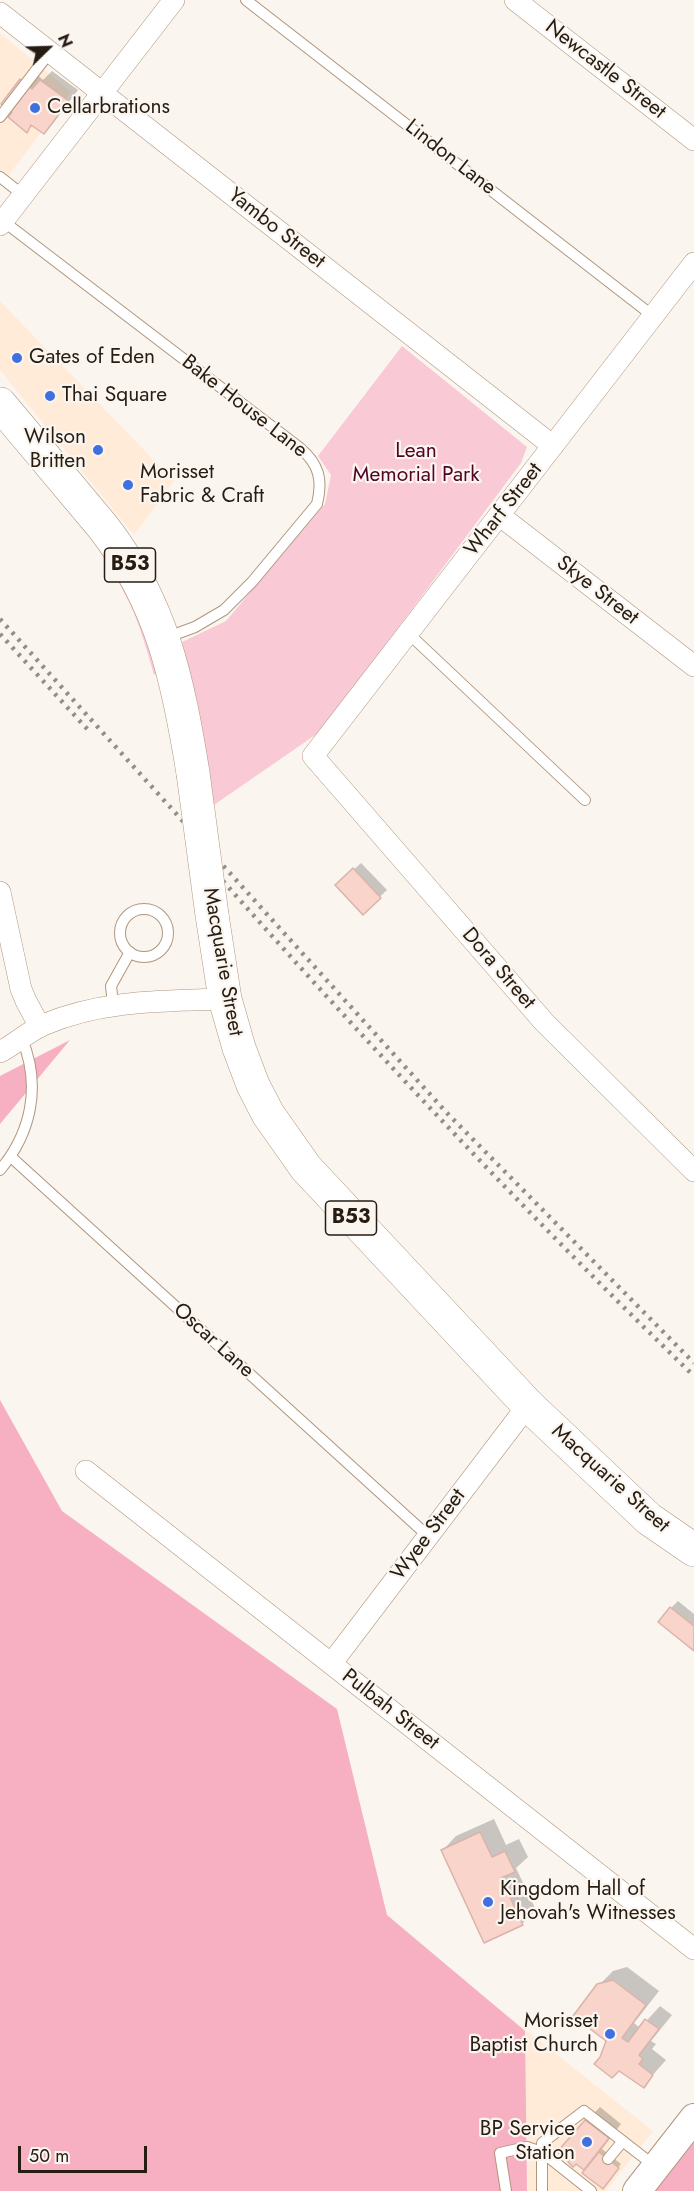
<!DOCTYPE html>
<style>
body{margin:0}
#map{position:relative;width:694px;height:2191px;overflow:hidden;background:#fbf5f0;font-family:Jost,sans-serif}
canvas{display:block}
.north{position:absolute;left:18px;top:18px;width:60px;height:60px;-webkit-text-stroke:4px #fbf5f0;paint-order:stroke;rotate:67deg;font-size:16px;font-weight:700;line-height:24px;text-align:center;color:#261c12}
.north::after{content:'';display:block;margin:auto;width:21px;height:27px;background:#261c12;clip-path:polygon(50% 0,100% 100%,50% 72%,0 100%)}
.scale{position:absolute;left:18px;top:2146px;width:129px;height:27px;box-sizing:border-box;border:3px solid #261c12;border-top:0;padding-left:8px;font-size:18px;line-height:21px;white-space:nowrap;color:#261c12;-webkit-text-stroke:4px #fbf5f0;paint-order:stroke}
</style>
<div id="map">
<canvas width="694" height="2191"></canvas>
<div class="north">N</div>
<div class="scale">50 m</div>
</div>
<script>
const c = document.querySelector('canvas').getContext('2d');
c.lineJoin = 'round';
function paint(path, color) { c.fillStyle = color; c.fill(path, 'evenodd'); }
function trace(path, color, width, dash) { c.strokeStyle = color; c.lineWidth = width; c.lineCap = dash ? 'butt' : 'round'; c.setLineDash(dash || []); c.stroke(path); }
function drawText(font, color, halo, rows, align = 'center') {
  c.font = font + ' Jost,sans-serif'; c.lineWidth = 4.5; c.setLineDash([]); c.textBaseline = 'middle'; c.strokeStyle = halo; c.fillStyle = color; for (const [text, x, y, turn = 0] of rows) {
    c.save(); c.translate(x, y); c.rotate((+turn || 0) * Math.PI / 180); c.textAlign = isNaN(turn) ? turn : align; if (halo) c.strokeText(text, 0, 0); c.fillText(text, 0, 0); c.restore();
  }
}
const built = new Path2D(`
 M0 33 71 92 0 187Z
 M0 301 174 481 134 535 0 370Z
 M424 1949 653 2131 606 2191H493Z`);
const green = new Path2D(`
 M402 346 527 447 521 463 321 731 211 807 200 723 182 642 226 621 325 504 331 475 318 456Z
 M80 516 126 591 143 631 157 674 154 675C148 654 142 633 134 613 119 579 98 548 78 517Z`);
const forest = new Path2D(`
 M70 1040 0 1124V1076Z
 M0 1400 62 1511 337 1709 387 1915 525 2031 527 2191H0Z
 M694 2139V2191H650Z`);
const shadow = new Path2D(`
 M32 70 43 80 52 71 78 90 54 122 44 132 33 125 27 131 14 112 3 104Z
 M361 863 387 890 363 913 337 885Z
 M678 1601 694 1614V1649L671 1608Z
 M494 1819 506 1845 519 1839 528 1857 516 1868 536 1910 522 1924 443 1850 456 1836Z
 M627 1967 659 1991 634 2023 640 2028 660 2006 672 2015 651 2041 656 2044 652 2049 666 2060 643 2086 601 2057 608 2040 599 1985 613 1971Z
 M600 2107 621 2124 602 2149 621 2164 606 2184 589 2162 586 2121Z`);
const building = new Path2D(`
 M20 79 32 89 40 80 69 101 44 134 31 125 27 133 8 117 12 112 1 104Z
 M353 868 381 898 363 915 335 885Z
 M670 1607 694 1626V1651L658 1622Z
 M480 1832 492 1857 505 1851 515 1872 501 1878 523 1925 484 1943 441 1850Z
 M613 1980 646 2005 622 2038 628 2042 645 2019 659 2029 639 2055 643 2059 639 2064 653 2075 644 2088 619 2071 612 2078 594 2064 600 2057 606 2041 573 2016 597 1984Z
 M585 2120 609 2138 584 2170 576 2164 573 2167 568 2162 570 2159 567 2156 565 2159 557 2152Z
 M599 2152 619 2168 603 2189 582 2173Z`);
const lane = new Path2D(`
 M246 0 653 316
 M0 117 50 52
 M0 177 23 195
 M3 221 300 448C319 464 323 480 317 504L252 582 224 610 195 627 165 638
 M408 633 585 800
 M120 933a24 24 0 1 1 48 0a24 24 0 1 1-48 0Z
 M113 1004 111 986 130 952
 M11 1157 428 1536
 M0 1170C32 1132 41 1085 22 1039
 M608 2159 623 2141
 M506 2191 500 2153 527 2147 542 2152 591 2191
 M542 2191V2143L584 2111 656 2167`);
const street = new Path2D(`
 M515 0 694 140
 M0 13 553 446
 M0 225 174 0
 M694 263 313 756 544 1022 694 1171
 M499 515 694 666
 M0 892 21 989 26 1001 40 1027
 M0 1052C15 1044 28 1032 43 1025 102 1000 163 1001 225 999
 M86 1471 694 1949
 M331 1664 528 1405`);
const secondary = new Path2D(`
 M637 2191 694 2118`);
const primary = new Path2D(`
 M0 404 103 527C162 603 178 680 193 773
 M212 915 225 999 239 1048 253 1085 268 1114 306 1168 528 1405 649 1519 694 1550`);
const rail = new Path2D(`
 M0 619 446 1112 694 1363
 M0 634 89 731
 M199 854C358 1034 521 1209 694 1376`);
const primaryBridge = new Path2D(`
 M193 773 212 915`);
const markers = [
 [35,108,6,"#406fe0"],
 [17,358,6,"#406fe0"],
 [50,396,6,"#406fe0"],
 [98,450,6,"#406fe0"],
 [128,485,6,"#406fe0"],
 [488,1902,6,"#406fe0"],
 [610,2034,6,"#406fe0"],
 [587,2142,6,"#406fe0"]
];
const shields = [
 [130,565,51],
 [351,1218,51]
];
const shieldNames = [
 ["B53",130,565],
 ["B53",351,1218]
];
const streetNames = [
 ["Newcastle Street",605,70,38],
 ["Lindon Lane",450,158,38],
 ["Yambo Street",276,229,38],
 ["Bake House Lane",244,407,38],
 ["Wharf Street",504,510,-52],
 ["Skye Street",597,591,38],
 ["Macquarie Street",222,962,80],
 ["Dora Street",498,969,49],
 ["Oscar Lane",213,1341,42],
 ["Macquarie Street",610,1479,42],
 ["Wyee Street",429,1535,-53],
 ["Pulbah Street",390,1710,38]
];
const poiNames = [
 ["Cellarbrations",47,108],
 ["Gates of Eden",29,358],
 ["Thai Square",62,396],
 ["Wilson",86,438,"right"],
 ["Britten",86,462,"right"],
 ["Morisset",140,473],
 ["Fabric & Craft",140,497],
 ["Kingdom Hall of",500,1890],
 ["Jehovah's Witnesses",500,1914],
 ["Morisset",598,2022,"right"],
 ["Baptist Church",598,2046,"right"],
 ["BP Service",575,2130,"right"],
 ["Station",575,2154,"right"]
];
const parkNames = [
 ["Lean",416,452],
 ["Memorial Park",416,476]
];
paint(built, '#ffebd7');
paint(green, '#f9c9d5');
paint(forest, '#f7afc2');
paint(shadow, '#0003');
paint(building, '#f9d4cb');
trace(building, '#dab3a9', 1.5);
trace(lane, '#b0967c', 12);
trace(street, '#b0967c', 22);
trace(secondary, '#b0967c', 30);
trace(primary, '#b0967c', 34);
trace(lane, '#fff', 10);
trace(street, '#fff', 21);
trace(secondary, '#fff', 28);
trace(primary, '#fff', 33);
trace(rail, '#958d86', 4.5, [3, 6]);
trace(primaryBridge, '#b0967c', 34, []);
trace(primaryBridge, '#fff', 33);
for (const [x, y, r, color] of markers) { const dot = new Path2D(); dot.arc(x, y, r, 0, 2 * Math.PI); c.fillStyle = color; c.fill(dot); trace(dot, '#fbf5f0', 2); }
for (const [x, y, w] of shields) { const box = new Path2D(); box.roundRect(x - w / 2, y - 17, w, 34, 4.5); c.fillStyle = '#fbf5f0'; c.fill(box); trace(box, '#261c12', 1.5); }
drawText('bold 20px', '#261c12', null, shieldNames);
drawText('21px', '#261c12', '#fbf5f0', streetNames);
drawText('21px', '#261c12', '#fbf5f0', poiNames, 'left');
drawText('21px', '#510225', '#fbf5f0', parkNames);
</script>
